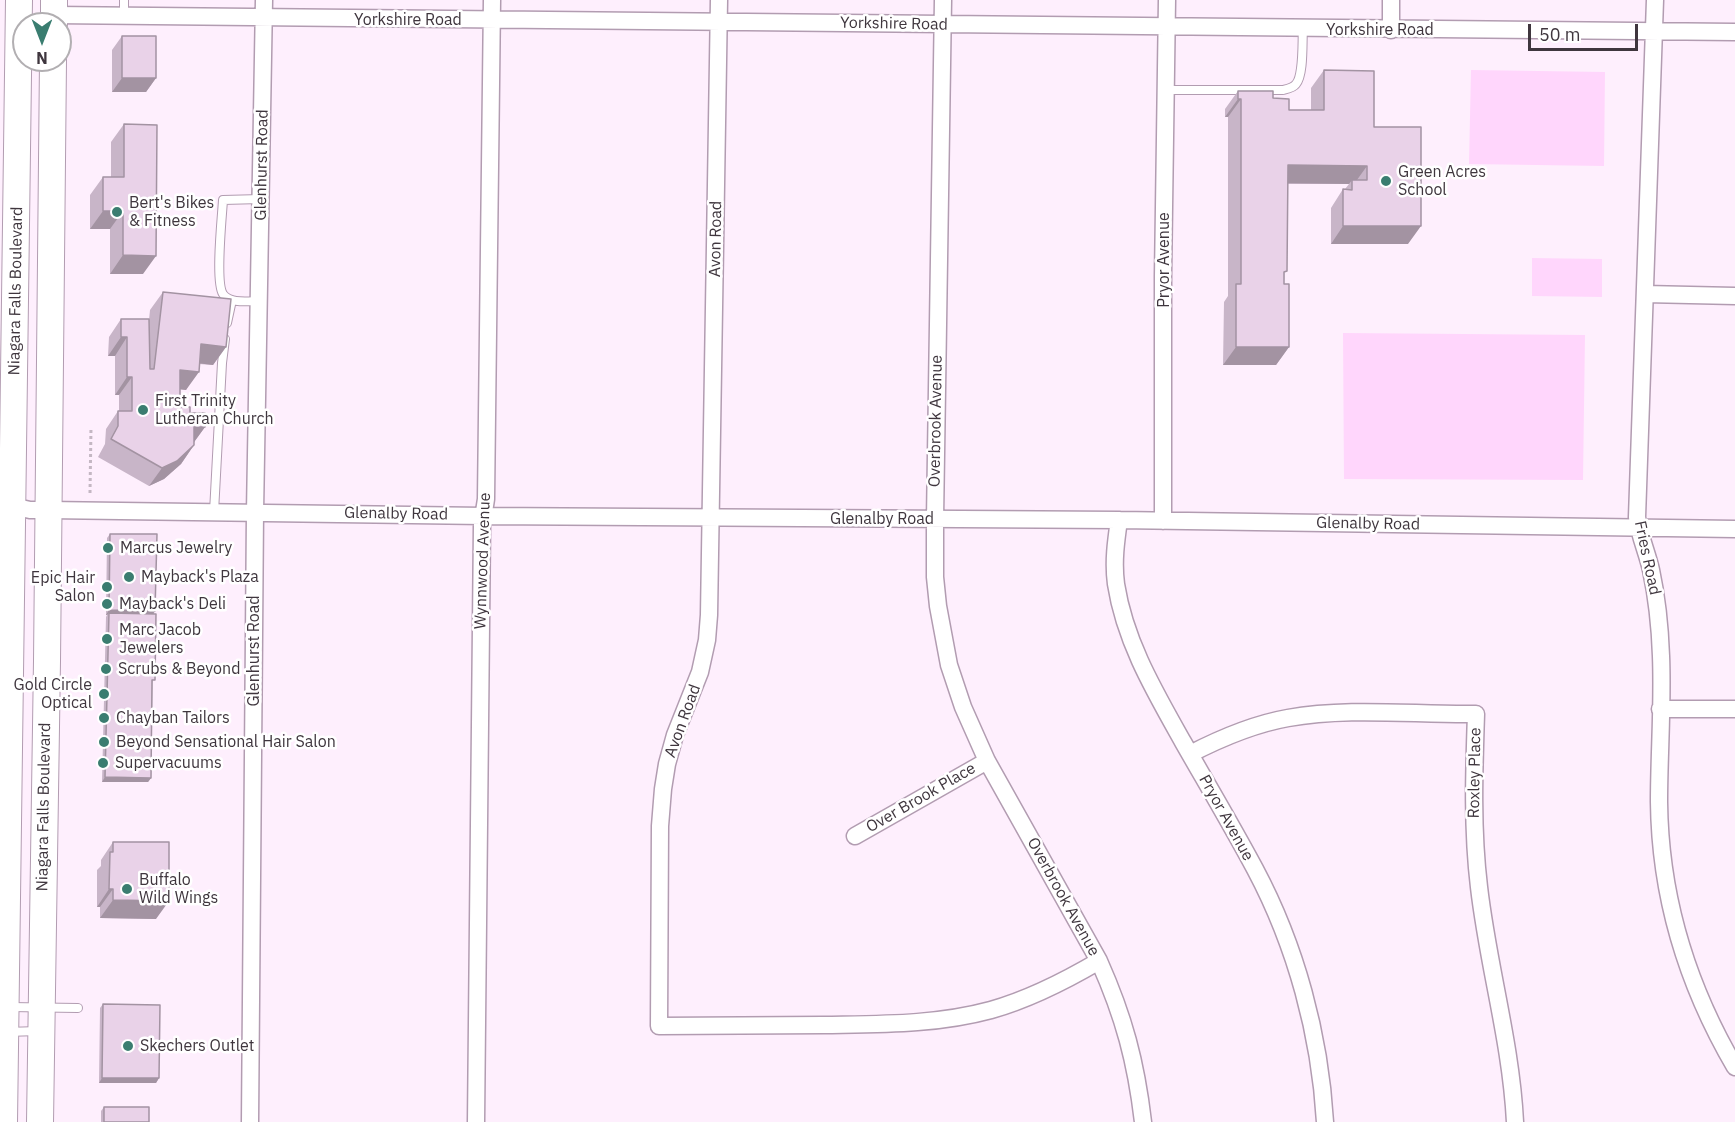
<!DOCTYPE html>
<style>
body{margin:0}
#map{position:relative;width:1735px;height:1122px;overflow:hidden;background:#feeffd;font-family:"IBM Plex Sans",sans-serif}
canvas{display:block}
.north{position:absolute;left:12px;top:12px;width:60px;height:60px;box-sizing:border-box;background:#fff;border:2px solid #b2afb2;border-radius:50%;rotate:180deg;font-size:16px;font-weight:700;line-height:24px;text-align:center;color:#3f363e}
.north::after{content:'';display:block;margin:auto;width:21px;height:27px;background:#3a7d70;clip-path:polygon(50% 0,100% 100%,50% 72%,0 100%)}
.scale{position:absolute;left:1528px;top:24px;width:110px;height:27px;box-sizing:border-box;border:3px solid #3f363e;border-top:0;padding-left:8px;font-size:18px;line-height:21px;white-space:nowrap;color:#3f363e;-webkit-text-stroke:4px #fff;paint-order:stroke}
</style>
<div id="map">
<canvas width="1735" height="1122"></canvas>
<div class="north">N</div>
<div class="scale">50 m</div>
</div>
<script>
const c = document.querySelector('canvas').getContext('2d');
c.lineJoin = 'round';
function paint(path, color) { c.fillStyle = color; c.fill(path, 'evenodd'); }
function trace(path, color, width, dash) { c.strokeStyle = color; c.lineWidth = width; c.lineCap = dash ? 'butt' : 'round'; c.setLineDash(dash || []); c.stroke(path); }
function drawText(font, color, halo, rows, align = 'center') {
  c.font = font + ' "IBM Plex Sans",sans-serif'; c.lineWidth = 5; c.setLineDash([]); c.textBaseline = 'middle'; c.strokeStyle = halo; c.fillStyle = color; for (const [text, x, y, turn = 0] of rows) {
    c.save(); c.translate(x, y); c.rotate((+turn || 0) * Math.PI / 180); c.textAlign = isNaN(turn) ? turn : align; if (halo) c.strokeText(text, 0, 0); c.fillText(text, 0, 0); c.restore();
  }
}
const green = new Path2D(`
 M1471 70 1605 72 1604 166 1469 164Z
 M1532 258 1602 259V297L1532 296Z
 M1343 333 1585 335 1583 480 1344 479Z`);
const path = new Path2D(`
 M90 493 91 427`);
const service = new Path2D(`
 M124 0V16
 M1166 90H1283C1287 89 1293 88 1296 84 1304 75 1302 42 1303 29
 M259 301C248 301 230 304 223 294 215 282 222 217 223 200L261 199
 M227 323 232 300
 M214 512 222 363 225 339
 M9 1007 78 1008
 M6 1032 39 1031`);
const minor = new Path2D(`
 M719 0 709 615 707 640 700 672 675 735 667 764 663 789 660 826 659 1026C714 1026 769 1025 824 1025 880 1024 936 1025 991 1010 1030 999 1065 981 1099 961
 M943 0 935 519V577L938 606 949 665 963 707 987 761 1099 961C1124 1017 1136 1062 1143 1122
 M1655 0 1637 517C1639 535 1647 552 1651 570 1657 598 1660 627 1661 656 1663 704 1659 754 1659 802 1660 897 1687 985 1735 1067
 M54 15 1735 32
 M1391 30V0
 M1645 294 1735 296
 M3 504 30 510H48L484 516 1119 520 1735 529
 M1119 520C1116 541 1113 562 1116 584 1125 642 1155 692 1183 742 1207 784 1232 826 1255 869 1296 946 1320 1035 1325 1122
 M1163 521V276L1167 0
 M1660 709H1735
 M1190 754C1221 738 1254 724 1288 718 1350 707 1414 715 1476 714 1474 772 1472 829 1479 887 1488 966 1511 1042 1515 1122
 M855 836 987 761
 M250 1122 255 512 264 0
 M476 1122 482 525 486 499 492 0`);
const primary = new Path2D(`
 M54 24V0
 M4 1122 19 0
 M40 1122 47 661 53 60`);
const wall = new Path2D(`
 M122 36 156 78 146 92H112V50Z
 M1324 70 1374 127 1408 244H1331V208L1343 189H1345L1349 184H1288L1284 284 1289 347 1276 365H1223L1224 302 1228 296V117H1225V109L1238 91 1289 110H1311V88Z
 M124 124 143 274H110V229H90V195L103 177H111V142Z
 M163 292 226 347 213 365 199 364 186 390 180 389V407L190 413 205 427 194 442V445L181 464 164 479 149 486 98 457 105 444 106 429 118 411H119V395H115V356H108L109 337 121 319 149 320 150 310Z
 M110 534 155 611 154 613 151 778 148 782H102L106 617 107 615H106L107 538Z
 M113 842 156 919 100 918V907H97V870L101 866V860Z
 M103 1004 159 1078 156 1083H99L100 1008Z
 M104 1107 149 1122H101V1111Z`);
const shadedWall = new Path2D(`
 M122 78H156L146 92H112Z
 M1238 99H1241L1228 117H1225Z
 M1288 165 1367 166 1354 184 1352 180 1349 184 1275 183Z
 M103 211H123L110 229H90Z
 M1343 226H1421L1408 244H1331Z
 M123 255 156 256 143 274H110Z
 M121 337H127L115 356H108Z
 M201 344 226 347 213 365 188 362Z
 M1236 347H1289L1276 365H1223Z
 M180 370 199 372 186 390 167 388Z
 M127 377H132L119 395H115Z
 M194 427H205L192 445Z
 M194 445 181 464 164 479 149 486 162 468Z
 M109 610 155 611 152 615 109 613 107 615H106Z
 M105 777 151 778 148 782H102Z
 M109 889H113L100 907H97Z
 M113 900 169 901 156 919 100 918Z
 M102 1078H159L156 1083H99Z`);
const building = new Path2D(`
 M122 36H156V78H122Z
 M1324 70 1374 71V127H1421V226H1343V189L1352 190V180H1367V166L1288 165 1287 271 1284 272V284H1289V347H1236V284H1241V99H1238V91H1273V98L1289 99V110H1324Z
 M124 124 157 125 156 256 123 255V211H103V177H124Z
 M163 292 231 299 226 347 201 344 199 372 180 370V407H190V413H205V427H194V445L177 461 162 468 111 439 118 426V411H132V377H127V337H121V319H149L150 369H154Z
 M110 534H157L155 611 109 610Z
 M109 613 156 614 155 680H152L151 778 105 777Z
 M113 842H169V901L113 900V889H109L110 852H113Z
 M103 1004 160 1005 159 1078H102Z
 M104 1107H149V1122H104Z`);
const markers = [
 [1386,181,6,"#3a7d70"],
 [117,212,6,"#3a7d70"],
 [143,410,6,"#3a7d70"],
 [108,548,6,"#3a7d70"],
 [129,577,6,"#3a7d70"],
 [107,587,6,"#3a7d70"],
 [107,604,6,"#3a7d70"],
 [107,639,6,"#3a7d70"],
 [106,669,6,"#3a7d70"],
 [104,694,6,"#3a7d70"],
 [104,718,6,"#3a7d70"],
 [104,742,6,"#3a7d70"],
 [103,763,6,"#3a7d70"],
 [127,889,6,"#3a7d70"],
 [128,1046,6,"#3a7d70"]
];
const streetNames = [
 ["Yorkshire Road",408,20],
 ["Yorkshire Road",894,24,1],
 ["Yorkshire Road",1380,30],
 ["Glenhurst Road",262,165,-89],
 ["Avon Road",716,239,-89],
 ["Pryor Avenue",1164,260,-90],
 ["Niagara Falls Boulevard",16,291,-89],
 ["Overbrook Avenue",936,421,-89],
 ["Glenalby Road",396,514,1],
 ["Glenalby Road",882,519],
 ["Glenalby Road",1368,524,1],
 ["Fries Road",1647,558,78],
 ["Wynnwood Avenue",483,561,-88],
 ["Glenhurst Road",254,651,-90],
 ["Avon Road",683,721,-70],
 ["Roxley Place",1475,773,-89],
 ["Over Brook Place",921,798,-30],
 ["Niagara Falls Boulevard",44,807,-89],
 ["Pryor Avenue",1226,818,61],
 ["Overbrook Avenue",1063,897,61]
];
const poiNames = [
 ["Green Acres",1398,172],
 ["School",1398,190],
 ["Bert's Bikes",129,203],
 ["& Fitness",129,221],
 ["First Trinity",155,401],
 ["Lutheran Church",155,419],
 ["Marcus Jewelry",120,548],
 ["Mayback's Plaza",141,577],
 ["Epic Hair",95,578,"right"],
 ["Salon",95,596,"right"],
 ["Mayback's Deli",119,604],
 ["Marc Jacob",119,630],
 ["Jewelers",119,648],
 ["Scrubs & Beyond",118,669],
 ["Gold Circle",92,685,"right"],
 ["Optical",92,703,"right"],
 ["Chayban Tailors",116,718],
 ["Beyond Sensational Hair Salon",116,742],
 ["Supervacuums",115,763],
 ["Buffalo",139,880],
 ["Wild Wings",139,898],
 ["Skechers Outlet",140,1046]
];
paint(green, '#ffd6fc');
trace(service, '#b29cb1', 10);
trace(minor, '#b29cb1', 19);
trace(primary, '#b29cb1', 28);
trace(path, '#c4b7c3', 3, [3, 3]);
trace(service, '#fff', 8);
trace(minor, '#fff', 16);
trace(primary, '#fff', 26);
paint(wall, '#c8b5c8');
paint(shadedWall, '#a393a2');
paint(building, '#e9d2e8');
trace(building, '#a393a2', 1.5);
for (const [x, y, r, color] of markers) { const dot = new Path2D(); dot.arc(x, y, r, 0, 2 * Math.PI); c.fillStyle = color; c.fill(dot); trace(dot, '#fff', 2); }
drawText('16px', '#3f363e', '#fff', streetNames);
drawText('16px', '#3f363e', '#fff', poiNames, 'left');
</script>
